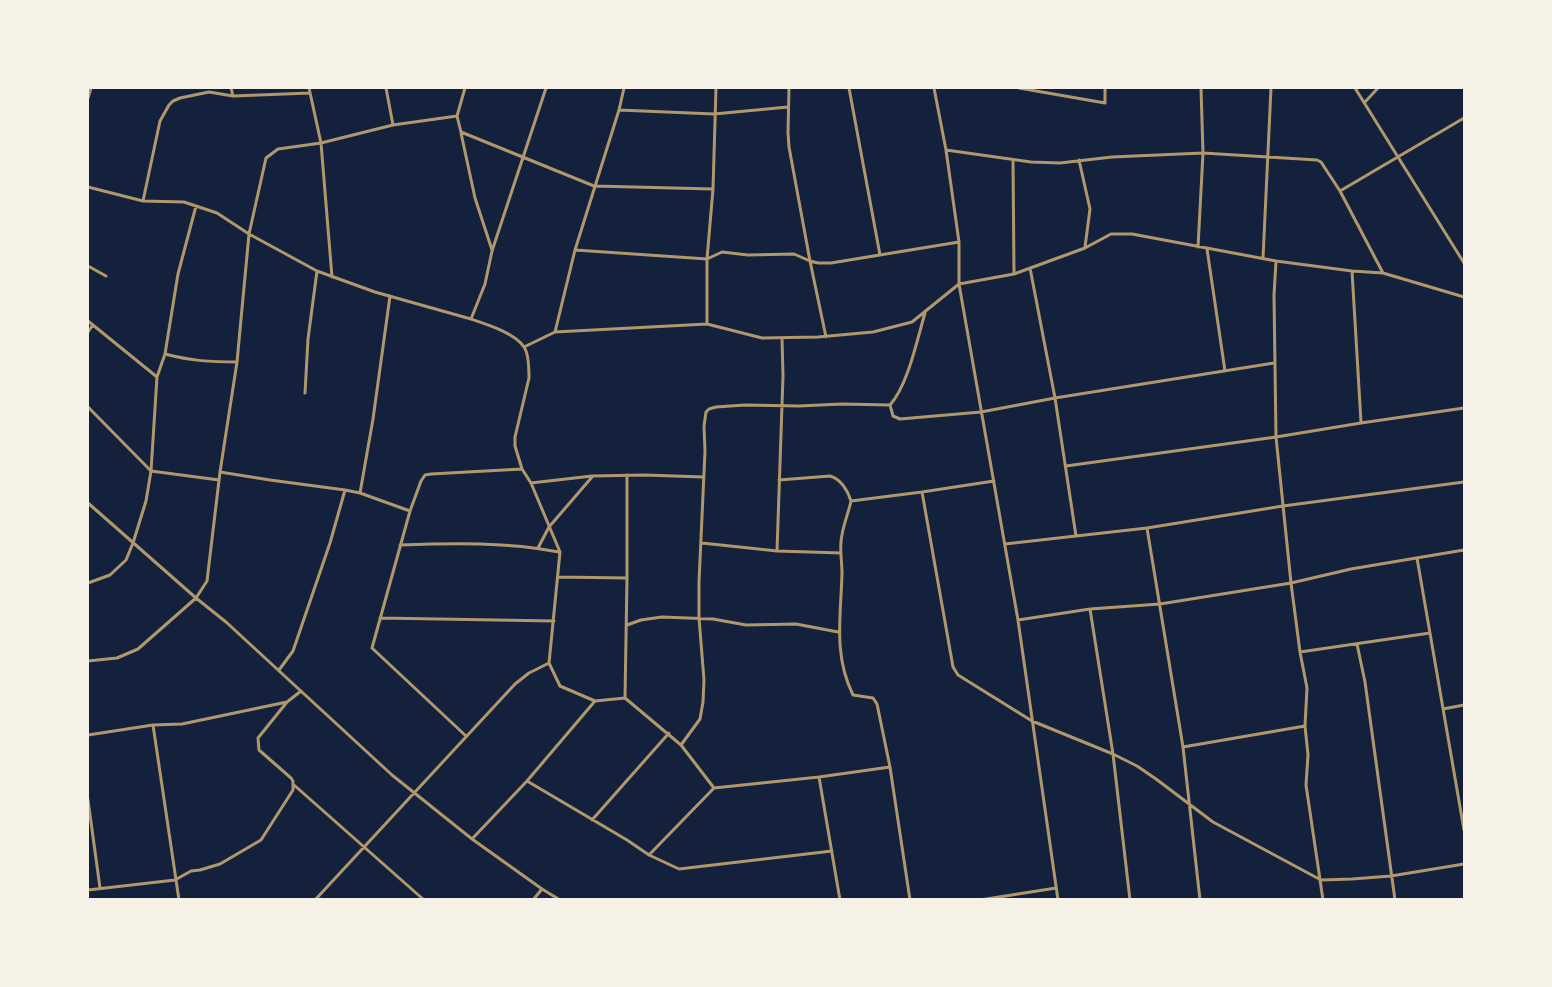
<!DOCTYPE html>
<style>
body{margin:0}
#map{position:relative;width:1552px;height:987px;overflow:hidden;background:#14213d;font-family:"Nunito Sans",sans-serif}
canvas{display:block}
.frame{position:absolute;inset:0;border:89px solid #f6f1e7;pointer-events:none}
</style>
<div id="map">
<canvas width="1552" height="987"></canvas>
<div class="frame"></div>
</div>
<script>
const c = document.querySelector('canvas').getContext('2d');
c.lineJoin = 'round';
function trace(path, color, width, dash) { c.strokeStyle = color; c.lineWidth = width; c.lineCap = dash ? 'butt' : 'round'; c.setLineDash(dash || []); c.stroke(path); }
const minor = new Path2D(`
 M231 88 233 96
 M309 88 321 143 332 277
 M386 88 393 125
 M465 88 457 116 461 132 594 186 713 189
 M546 88 492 251 485 284 471 319C486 324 515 333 524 347 529 354 529 370 529 378L515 437V446L522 469 531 483 560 552 549 663 560 686 595 701
 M789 88 788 133 789 147 810 261 818 263H831L959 242
 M849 88 880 255
 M934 88 946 150 959 242V284L1018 620 1058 900
 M1019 88 1105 103V88
 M1355 88 1464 263
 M88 98 91 88
 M1365 102 1378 88
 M619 110 714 114 788 107
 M461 133 475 198 492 250
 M946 150 1031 162 1060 163 1112 157 1203 153 1317 160 1321 162 1340 191 1383 273
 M1013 160 1014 274
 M1079 160 1090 209 1085 247
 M88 187 143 201 184 202 217 213 249 234 317 271 375 292 471 319
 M1340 191 1464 118
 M143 201 160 121 169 105 173 101 180 98 209 92 233 96 310 93
 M1198 247 1203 153 1201 88
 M1207 249 1225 371
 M575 250 707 259 722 252 748 255 794 254 810 261 826 337
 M1263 258 1271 88
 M1276 261 1274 295 1276 437 1291 583 1300 652 1307 688 1305 726 1308 755 1306 785 1323 900
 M88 266 106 276
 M1030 268 1055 398 1076 536
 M1352 271 1361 422
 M88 321 157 377
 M707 324V259L713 189 716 88
 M88 332 92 326
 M555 332 575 250 619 110 624 88
 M524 347 555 332 707 324 762 338 818 337 873 332 912 322 959 284 1014 274 1085 248 1111 234H1132L1276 261 1352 271 1383 273 1464 297
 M165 354C192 361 210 362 237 362
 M305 393 308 339 317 271
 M890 405 893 416 900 419 981 412 1055 398 1274 363
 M88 407 151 471 219 480
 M1066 466 1276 437 1361 423 1464 408
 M220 472 270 480 345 490 360 493 410 511
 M779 480 830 476C841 479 848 491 851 501
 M531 483 592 476 645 475 703 477
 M922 492 953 667 958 675 1032 721 1113 754 1137 766 1156 779 1213 822 1321 880 1352 879 1391 876 1464 864
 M360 493 373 419 390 296
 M88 503 196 598 226 622 392 775 472 839 542 889 560 900
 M1147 528 1183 747 1200 900
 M702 543 777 551 841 553
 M1005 544 1147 528 1283 506 1464 482
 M400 545C454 543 507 542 559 552
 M538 548 549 527 592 477
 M777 551 783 376 782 338
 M1417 558 1464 830
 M558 577 627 578
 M88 583 110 575 126 560 133 543 146 501 151 471 157 377 165 354 178 274 196 206
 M1090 609 1113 754 1130 900
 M380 618 554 621
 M1018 620 1090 609 1160 604 1291 583 1351 569 1464 550
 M627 625 641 620 662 617 713 619 746 625 796 624 838 632
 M1357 644 1365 682 1395 900
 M1300 652 1430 633
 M88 661 117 658 138 649 196 598 207 581 220 472 237 362 249 234 266 158 278 149 321 143 393 125 457 116
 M279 670 293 651 330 543 345 490
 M625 698 627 578V475
 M1443 709 1464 705
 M153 725 179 900
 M88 735 153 725 182 724 287 702 301 691
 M466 736 372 648 410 511 421 481 425 475 431 474 522 469
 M681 745 700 719 703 702 704 680 699 618V582L705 451 704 426 706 412 709 409 716 407 745 405 799 406 842 404 890 405C908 385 917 340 925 313
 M1183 747 1305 726
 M819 777 840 900
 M527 781 627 840 649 855 679 869 832 851
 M294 785 424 900
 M88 800 100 888
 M592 820 669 733
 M472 839 527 781 595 701 625 698 681 745 714 788 819 777 890 767
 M649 855 714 788
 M88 890 175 880 191 871 200 870 220 864 261 840 293 790V781L291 778 259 750 258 738 287 702
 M315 900 515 684 529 673 549 663
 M533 900 542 889
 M910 900 890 767 877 704 873 698 853 695C833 654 841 616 842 573 842 563 840 552 841 542 842 527 848 515 851 501L922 492 994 481
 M980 900 1056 888`);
trace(minor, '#b1986c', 3);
</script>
